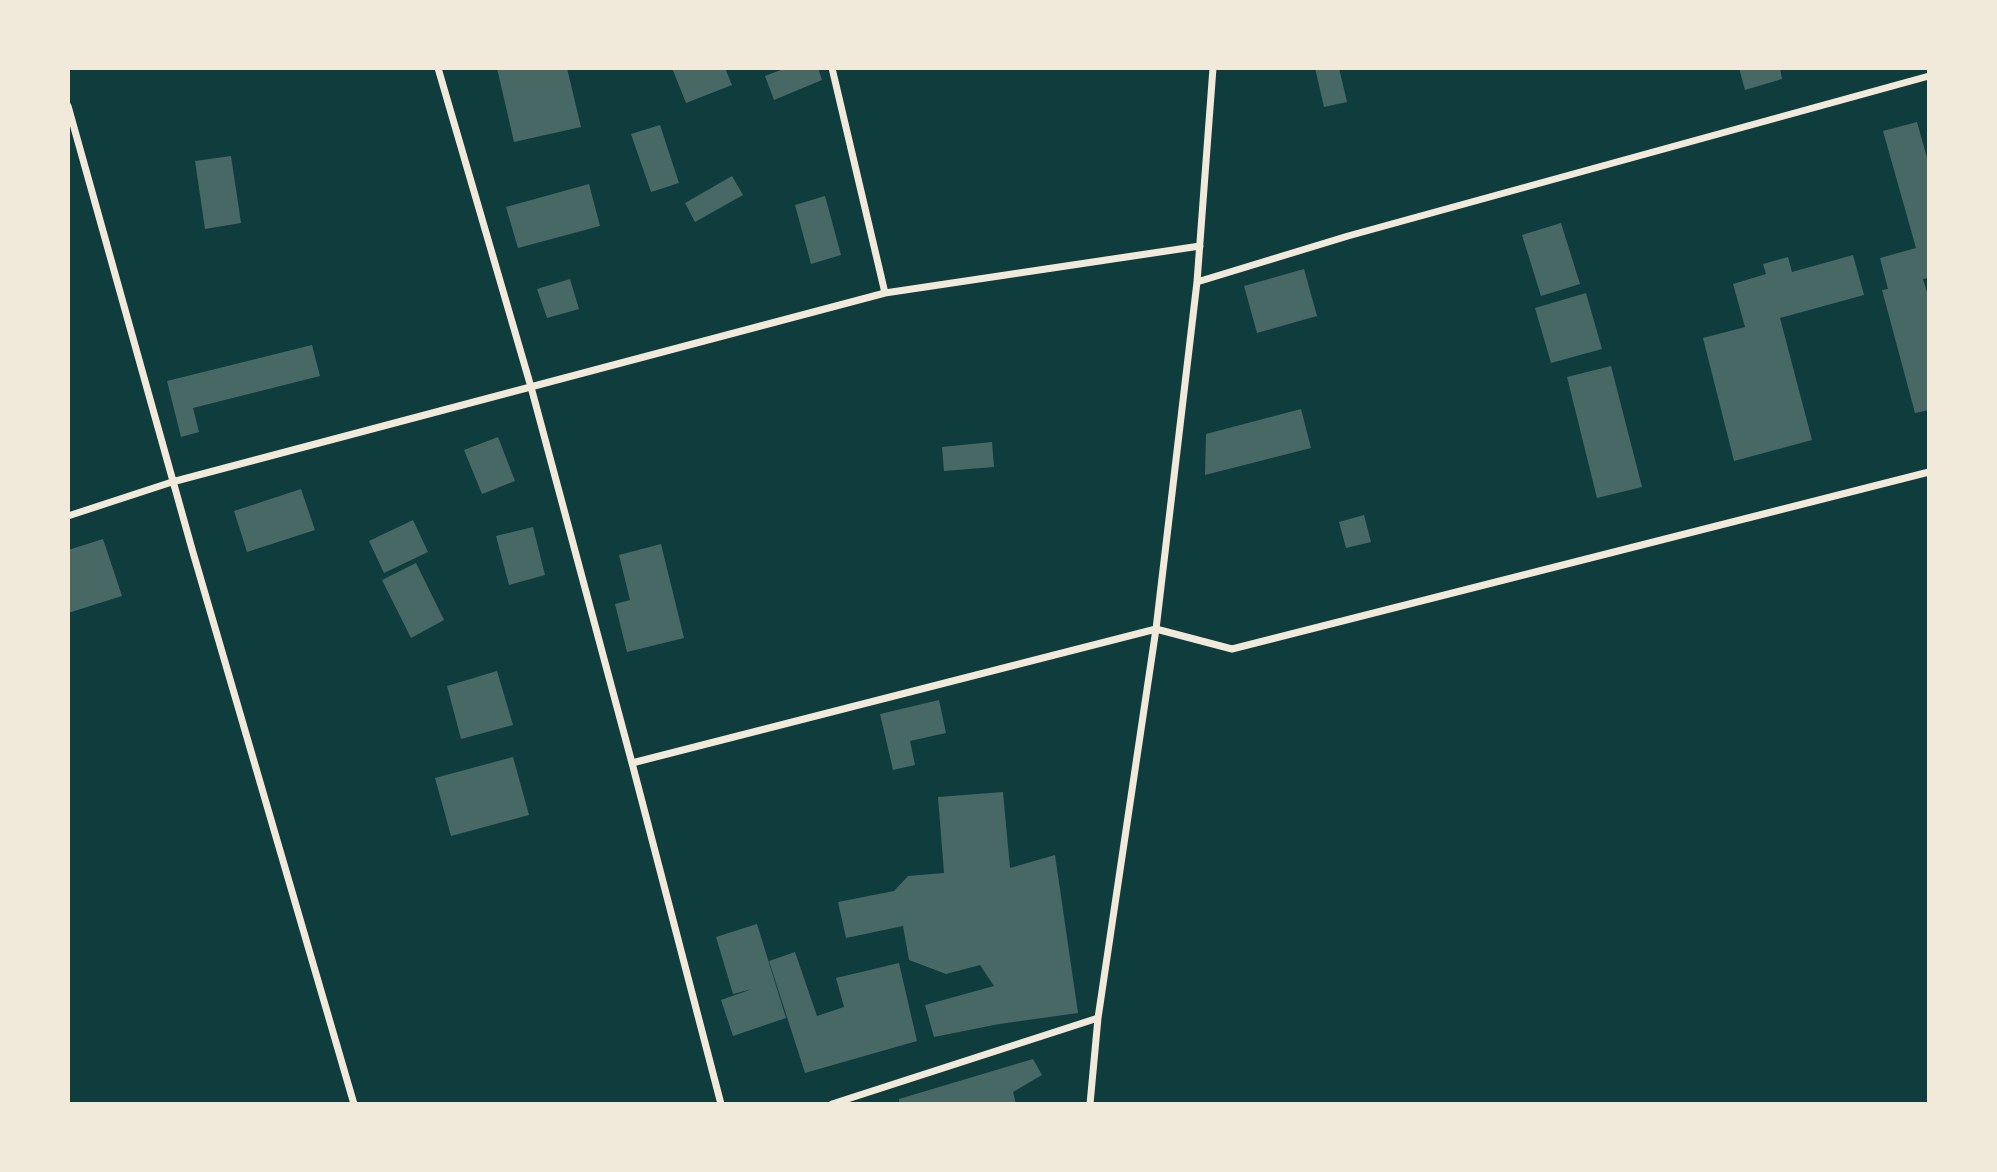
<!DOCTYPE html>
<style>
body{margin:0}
#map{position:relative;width:1997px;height:1172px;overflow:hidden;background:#0f3d3e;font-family:Quicksand,sans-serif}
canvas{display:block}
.frame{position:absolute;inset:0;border:70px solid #f1e9da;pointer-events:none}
</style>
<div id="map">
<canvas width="1997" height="1172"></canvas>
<div class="frame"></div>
</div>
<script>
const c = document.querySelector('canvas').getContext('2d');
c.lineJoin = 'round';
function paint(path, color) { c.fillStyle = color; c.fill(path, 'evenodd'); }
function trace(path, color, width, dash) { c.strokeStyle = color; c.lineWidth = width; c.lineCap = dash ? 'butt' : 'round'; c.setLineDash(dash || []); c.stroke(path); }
const building = new Path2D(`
 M497 68H567L581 127 514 142Z
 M672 68H725L732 85 686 103Z
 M786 68H818L822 80 774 100 765 76Z
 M1315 68H1339L1347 102 1324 107Z
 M1739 68H1780L1782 79 1745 90Z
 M1917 122 1929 165V278L1923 279 1929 299V410L1915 413 1882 290 1888 289 1880 258 1916 248 1883 131Z
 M660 125 679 183 651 192 631 134Z
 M231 156 241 223 205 229 195 161Z
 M732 176 743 195 695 222 685 203Z
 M589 184 600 226 518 248 506 207Z
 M825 196 841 255 811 264 795 205Z
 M1561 223 1580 284 1541 296 1522 235Z
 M1853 255 1864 295 1780 318 1812 440 1734 461 1703 338 1745 327 1733 284 1766 274 1763 264 1788 257 1792 272Z
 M1304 269 1317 316 1257 333 1244 286Z
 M570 279 579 309 547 318 537 289Z
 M1586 293 1602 349 1551 363 1535 308Z
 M312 345 320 376 193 408 199 432 181 437 167 381Z
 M1611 366 1642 487 1597 498 1567 377Z
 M1301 409 1311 448 1205 475 1206 434Z
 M498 437 515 481 482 494 464 450Z
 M992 442 994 467 944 471 942 447Z
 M301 489 315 530 247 552 234 511Z
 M1364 515 1371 542 1346 548 1339 522Z
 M413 520 428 552 384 573 369 541Z
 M533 527 545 575 509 585 496 536Z
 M103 539 122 596 68 613V550Z
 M661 544 684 638 627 652 615 604 630 600 619 555Z
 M416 563 444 620 411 638 382 580Z
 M497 671 513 725 461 739 447 686Z
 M939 700 946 733 910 741 915 765 893 770 880 714Z
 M513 757 529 815 451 836 435 778Z
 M1003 792 1010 868 1055 855 1078 1013 999 1024 934 1037 925 1005 994 986 980 965 946 974 909 960 903 926 846 938 838 902 894 891 908 876 944 873 938 797Z
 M757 924 786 1018 733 1036 721 1000 752 989 733 994 716 937Z
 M795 952 817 1016 844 1007 836 978 899 963 917 1041 805 1073 769 961Z
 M1033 1059 1042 1075 1013 1092 1016 1104H899V1099Z`);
const minor = new Path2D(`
 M438 68 531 387 632 763 721 1104
 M832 68 885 293
 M68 106 192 549 354 1104
 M1197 282 1348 236 1929 76
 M68 516 172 482 885 293 1200 246
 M632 763 1156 629 1232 649 1929 472
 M832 1104 1098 1018
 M1090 1104 1098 1018 1156 629 1197 282 1213 68`);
paint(building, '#486865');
trace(minor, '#f1e9da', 7);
</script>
